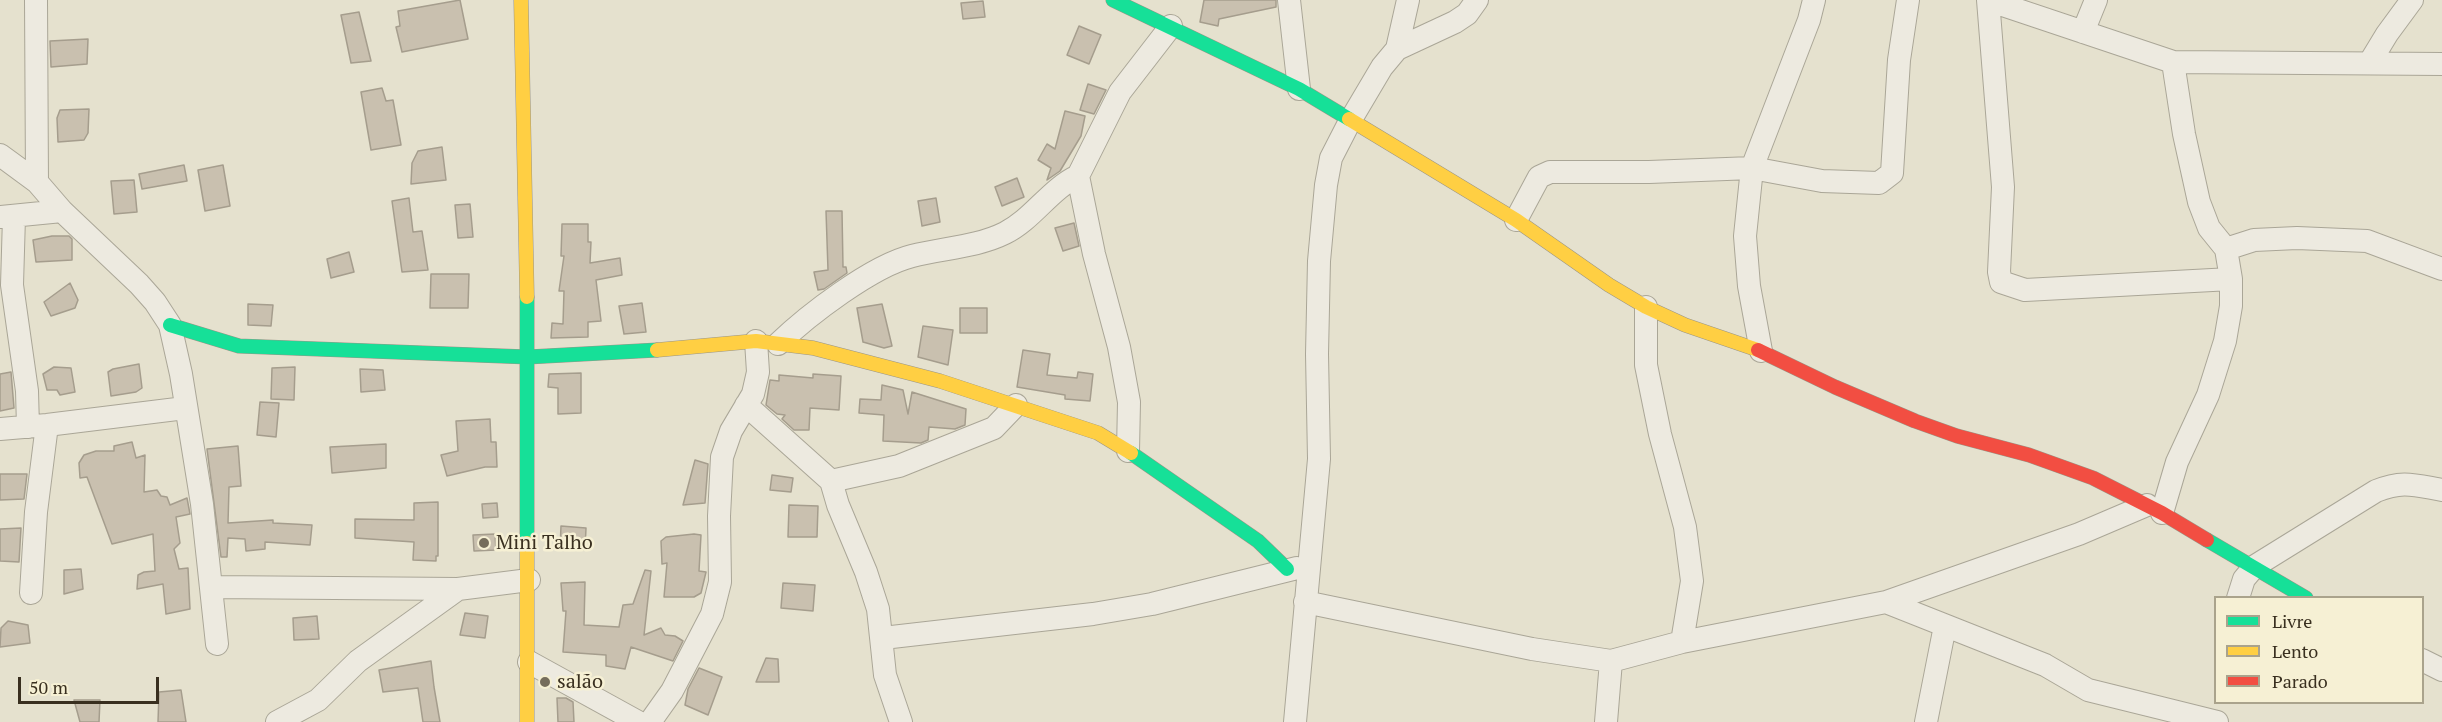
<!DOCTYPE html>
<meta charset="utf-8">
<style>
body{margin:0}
#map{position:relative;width:2442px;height:722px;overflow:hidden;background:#e5e1ce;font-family:"PT Serif",serif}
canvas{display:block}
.legend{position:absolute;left:2214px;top:596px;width:210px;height:108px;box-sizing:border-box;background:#f6f0d4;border:2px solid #aaa38c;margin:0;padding:8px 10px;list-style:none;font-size:18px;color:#392f1f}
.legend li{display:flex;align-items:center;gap:12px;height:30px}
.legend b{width:30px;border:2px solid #aaa38c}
.scale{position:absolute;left:18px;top:677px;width:141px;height:27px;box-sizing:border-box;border:3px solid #392f1f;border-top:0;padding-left:8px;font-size:18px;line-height:21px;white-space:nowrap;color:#392f1f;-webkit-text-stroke:4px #f6f0d4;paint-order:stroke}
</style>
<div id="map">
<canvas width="2442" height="722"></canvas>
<ul class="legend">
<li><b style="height:8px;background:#16e098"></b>Livre</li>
<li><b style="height:8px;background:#ffcf43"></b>Lento</li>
<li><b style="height:8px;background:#f24e42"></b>Parado</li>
</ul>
<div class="scale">50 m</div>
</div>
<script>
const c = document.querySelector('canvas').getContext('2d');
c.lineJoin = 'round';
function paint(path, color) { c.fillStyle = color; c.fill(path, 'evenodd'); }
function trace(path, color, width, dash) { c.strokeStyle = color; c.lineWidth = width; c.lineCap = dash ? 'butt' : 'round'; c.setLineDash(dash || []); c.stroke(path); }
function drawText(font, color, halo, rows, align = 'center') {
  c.font = font + ' "PT Serif",serif'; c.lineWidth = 5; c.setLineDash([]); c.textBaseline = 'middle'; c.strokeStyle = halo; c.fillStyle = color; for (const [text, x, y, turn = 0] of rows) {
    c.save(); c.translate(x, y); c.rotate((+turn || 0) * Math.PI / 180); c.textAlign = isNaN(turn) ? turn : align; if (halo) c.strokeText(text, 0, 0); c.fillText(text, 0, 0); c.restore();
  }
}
const building = new Path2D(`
 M460 0 468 39 402 52 396 27 400 26 398 11Z
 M1204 0H1276V7L1219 19 1218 26 1200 22Z
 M983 1 985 17 963 19 961 3Z
 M359 12 371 61 351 63 341 15Z
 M1079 26 1101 35 1089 64 1067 55Z
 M88 39 87 64 51 67 50 41Z
 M1088 84 1106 90 1094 114 1080 110Z
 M382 88 386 101 393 100 401 145 371 150 361 92Z
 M89 109 88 133 84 140 58 142 57 118 60 110Z
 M1065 111 1085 116 1081 136 1060 171 1047 180 1051 168 1038 160 1047 144 1055 149Z
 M442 147 446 180 411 184 412 163 418 151Z
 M184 165 187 181 142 189 139 174Z
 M223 165 230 206 205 211 198 170Z
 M1017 178 1024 197 1002 206 995 187Z
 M134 180 137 212 114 214 111 181Z
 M409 198 413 232 422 231 428 270 402 272 392 201Z
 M936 198 940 222 922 226 918 201Z
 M470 204 473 237 458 238 455 205Z
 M826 211H842L843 267H846L847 273 824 289 818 290 814 272 828 270Z
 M1074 223 1079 246 1063 251 1055 228Z
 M562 224H588V242H591L590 263 620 258 622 275 596 280 601 321 588 322V337L551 338 552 323 563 324 564 291H559L564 256H561Z
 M52 236H69L72 239V260L36 262 33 240Z
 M349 252 354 272 331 278 327 259Z
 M431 274H469L468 308H430Z
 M70 283 78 300 75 308 51 316 44 302Z
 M642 303 646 332 624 334 619 306Z
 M248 304 273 305 271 326 248 325Z
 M882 304 892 346 884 348 863 342 857 308Z
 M960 308H987V333H960Z
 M923 326 953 330 948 365 918 357Z
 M1023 350 1050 354 1047 375 1077 378 1078 372 1093 374 1090 401 1065 399V395L1017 387Z
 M139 364 142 388 136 392 111 396 108 372 113 369Z
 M54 367 71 368 75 392 60 395 57 390H47L43 374Z
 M295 367 294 400 271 399 272 368Z
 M360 369 383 370 385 390 361 392Z
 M11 372 14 408 0 411V374Z
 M581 373V413L558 414V388L548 387 549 374Z
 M813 374 841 376 839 410 810 408 809 430H794L782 419 785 415 777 414 766 405 770 380 779 381V375L813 378Z
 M882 385 903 390 908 414 912 392 966 409 965 425 955 429 929 427 928 440 921 443 883 441 884 415 859 413 860 399 881 400Z
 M260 402 279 403 276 437 257 435Z
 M490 419 491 442H496L497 467H485L447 476 441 455 458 451 456 421Z
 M132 442 136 458 145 455 144 492 157 490 161 496 167 497 170 505 187 498 190 514 176 517 180 543 174 549 179 569 188 568 190 609 166 614 163 584 137 589 138 575 144 572 155 571 153 534 112 544 87 477 80 478 79 463 84 455 96 451H114V446Z
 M386 444V468L332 473 330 447Z
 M238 446 241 486 229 487 228 523 273 520V523L312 525 310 545 265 542V549L246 551 245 539 228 538 227 557H221L207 449Z
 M695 460 708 464 705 503 683 505Z
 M0 474H27L24 499 0 500Z
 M772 475 793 478 791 492 770 490Z
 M438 502V556H436V561L413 560 414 542 355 538V519L414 520V503Z
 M497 503 498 517 483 518 482 504Z
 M789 505 818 506 817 537H788Z
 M561 526 586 528 585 550 560 549Z
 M21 528 19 562 0 561V529Z
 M495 534 496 550 474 551 473 535Z
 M694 534 701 535 699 571 706 572 701 593 694 597H664L667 563 662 564 661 541 666 537Z
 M81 569 83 589 64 594V570Z
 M645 570 651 571 644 635 661 628 665 635 675 636 683 641 673 661 631 647 625 669 606 666V655L563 652 566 611H563L561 583 585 582 584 625 619 627 623 605 633 604Z
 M783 583 815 585 813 611 781 608Z
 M465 613 488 616 485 638 460 635Z
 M317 616 319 639 294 640 293 618Z
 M8 621 28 625 30 643 0 647 1 628Z
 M766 658 778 659 779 682H756Z
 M431 661 434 687 440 722H423L418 688 383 692 379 670Z
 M699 668 722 677 708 715 685 705 688 689Z
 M181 690 186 722H158L159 692Z
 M557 698H566L573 702 574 722H558Z
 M74 700H100L99 722H80Z`);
const street = new Path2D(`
 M36 0 37 182
 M1289 0 1299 89
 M1988 0 2003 187 1999 272 2001 282 2025 290 2231 279
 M1988 0 2173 62 2442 64
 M2083 32 2096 0
 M1397 49 1408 0
 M2370 62 2387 34 2412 0
 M0 155 37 182 62 211 139 284 155 302 170 325 181 374 202 504 217 644
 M1 217 62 211
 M14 217 12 285 27 391 28 427
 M1516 220 1539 177 1550 172H1649L1752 168 1822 181 1879 183 1892 173 1899 60 1908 0
 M2226 249 2254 240 2297 238 2367 241 2442 269
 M1646 307V365L1660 434 1685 527 1692 581 1682 642
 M778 344C808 315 872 266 912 256 943 248 977 247 1005 233 1033 219 1050 189 1078 176
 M1761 351 1749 286 1745 236 1752 168 1809 20 1814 0
 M746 405 831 481
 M0 429 47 425 185 408
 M1128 451 1129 402 1119 347 1094 254 1078 176 1120 92 1171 26
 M2162 513 2177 462 2208 395 2225 341 2231 306V279L2226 249 2209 228 2199 202 2184 134 2173 62
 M212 587 458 589
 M31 593 36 512 47 425
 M2238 598 2244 579 2255 566 2376 491C2403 480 2414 485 2442 490
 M1305 602 1532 649 1611 661 1606 722
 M1886 602 2045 665 2088 690 2217 722
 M883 638 1093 614 1152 604 1297 568
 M2422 660 2442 670
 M1611 661 1682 642 1886 602 2079 534 2147 505
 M529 662 638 722
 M277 722 318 700 358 661 458 589 529 580
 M650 722 672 691 712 614 720 582 719 516 722 457 731 431 753 394 758 372 756 341
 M901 722 885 675 878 609 866 572 838 505 831 481 899 466 994 428 1016 405
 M1295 722 1319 459 1317 354 1319 261 1326 185 1331 158 1350 121 1382 67 1397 49 1455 22 1467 14 1477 0
 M1926 722 1945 626`);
const fast = new Path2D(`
 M1113 0 1299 89 1349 119
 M527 297V543
 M170 325 239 346 528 357 657 350
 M1131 453 1258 541 1287 569
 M2207 540 2306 598`);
const slow = new Path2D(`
 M521 0 527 297
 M1349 119 1516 220 1609 285 1646 307 1685 325 1758 350
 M657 350 756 341 813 348 940 381 1098 433 1131 453
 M527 722V543`);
const jam = new Path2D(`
 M1758 350 1835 387 1915 421 1957 436 2029 455 2093 478 2162 513 2207 540`);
const markers = [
 [484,543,6,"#756d5c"],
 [545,682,6,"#756d5c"]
];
const poiNames = [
 ["Mini Talho",496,543],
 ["salão",557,682]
];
paint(building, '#c9c0af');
trace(building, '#a59d8d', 1.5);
trace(street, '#aaa697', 24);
trace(fast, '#9a9587', 15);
trace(slow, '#9a9587', 15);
trace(jam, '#9a9587', 15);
trace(street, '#edeae0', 22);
trace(fast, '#16e098', 14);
trace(slow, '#ffcf43', 14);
trace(jam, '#f24e42', 14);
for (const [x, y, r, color] of markers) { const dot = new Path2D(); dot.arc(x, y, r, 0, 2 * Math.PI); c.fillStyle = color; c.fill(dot); trace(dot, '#f6f0d4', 2); }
drawText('20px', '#392f1f', '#f6f0d4', poiNames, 'left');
</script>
